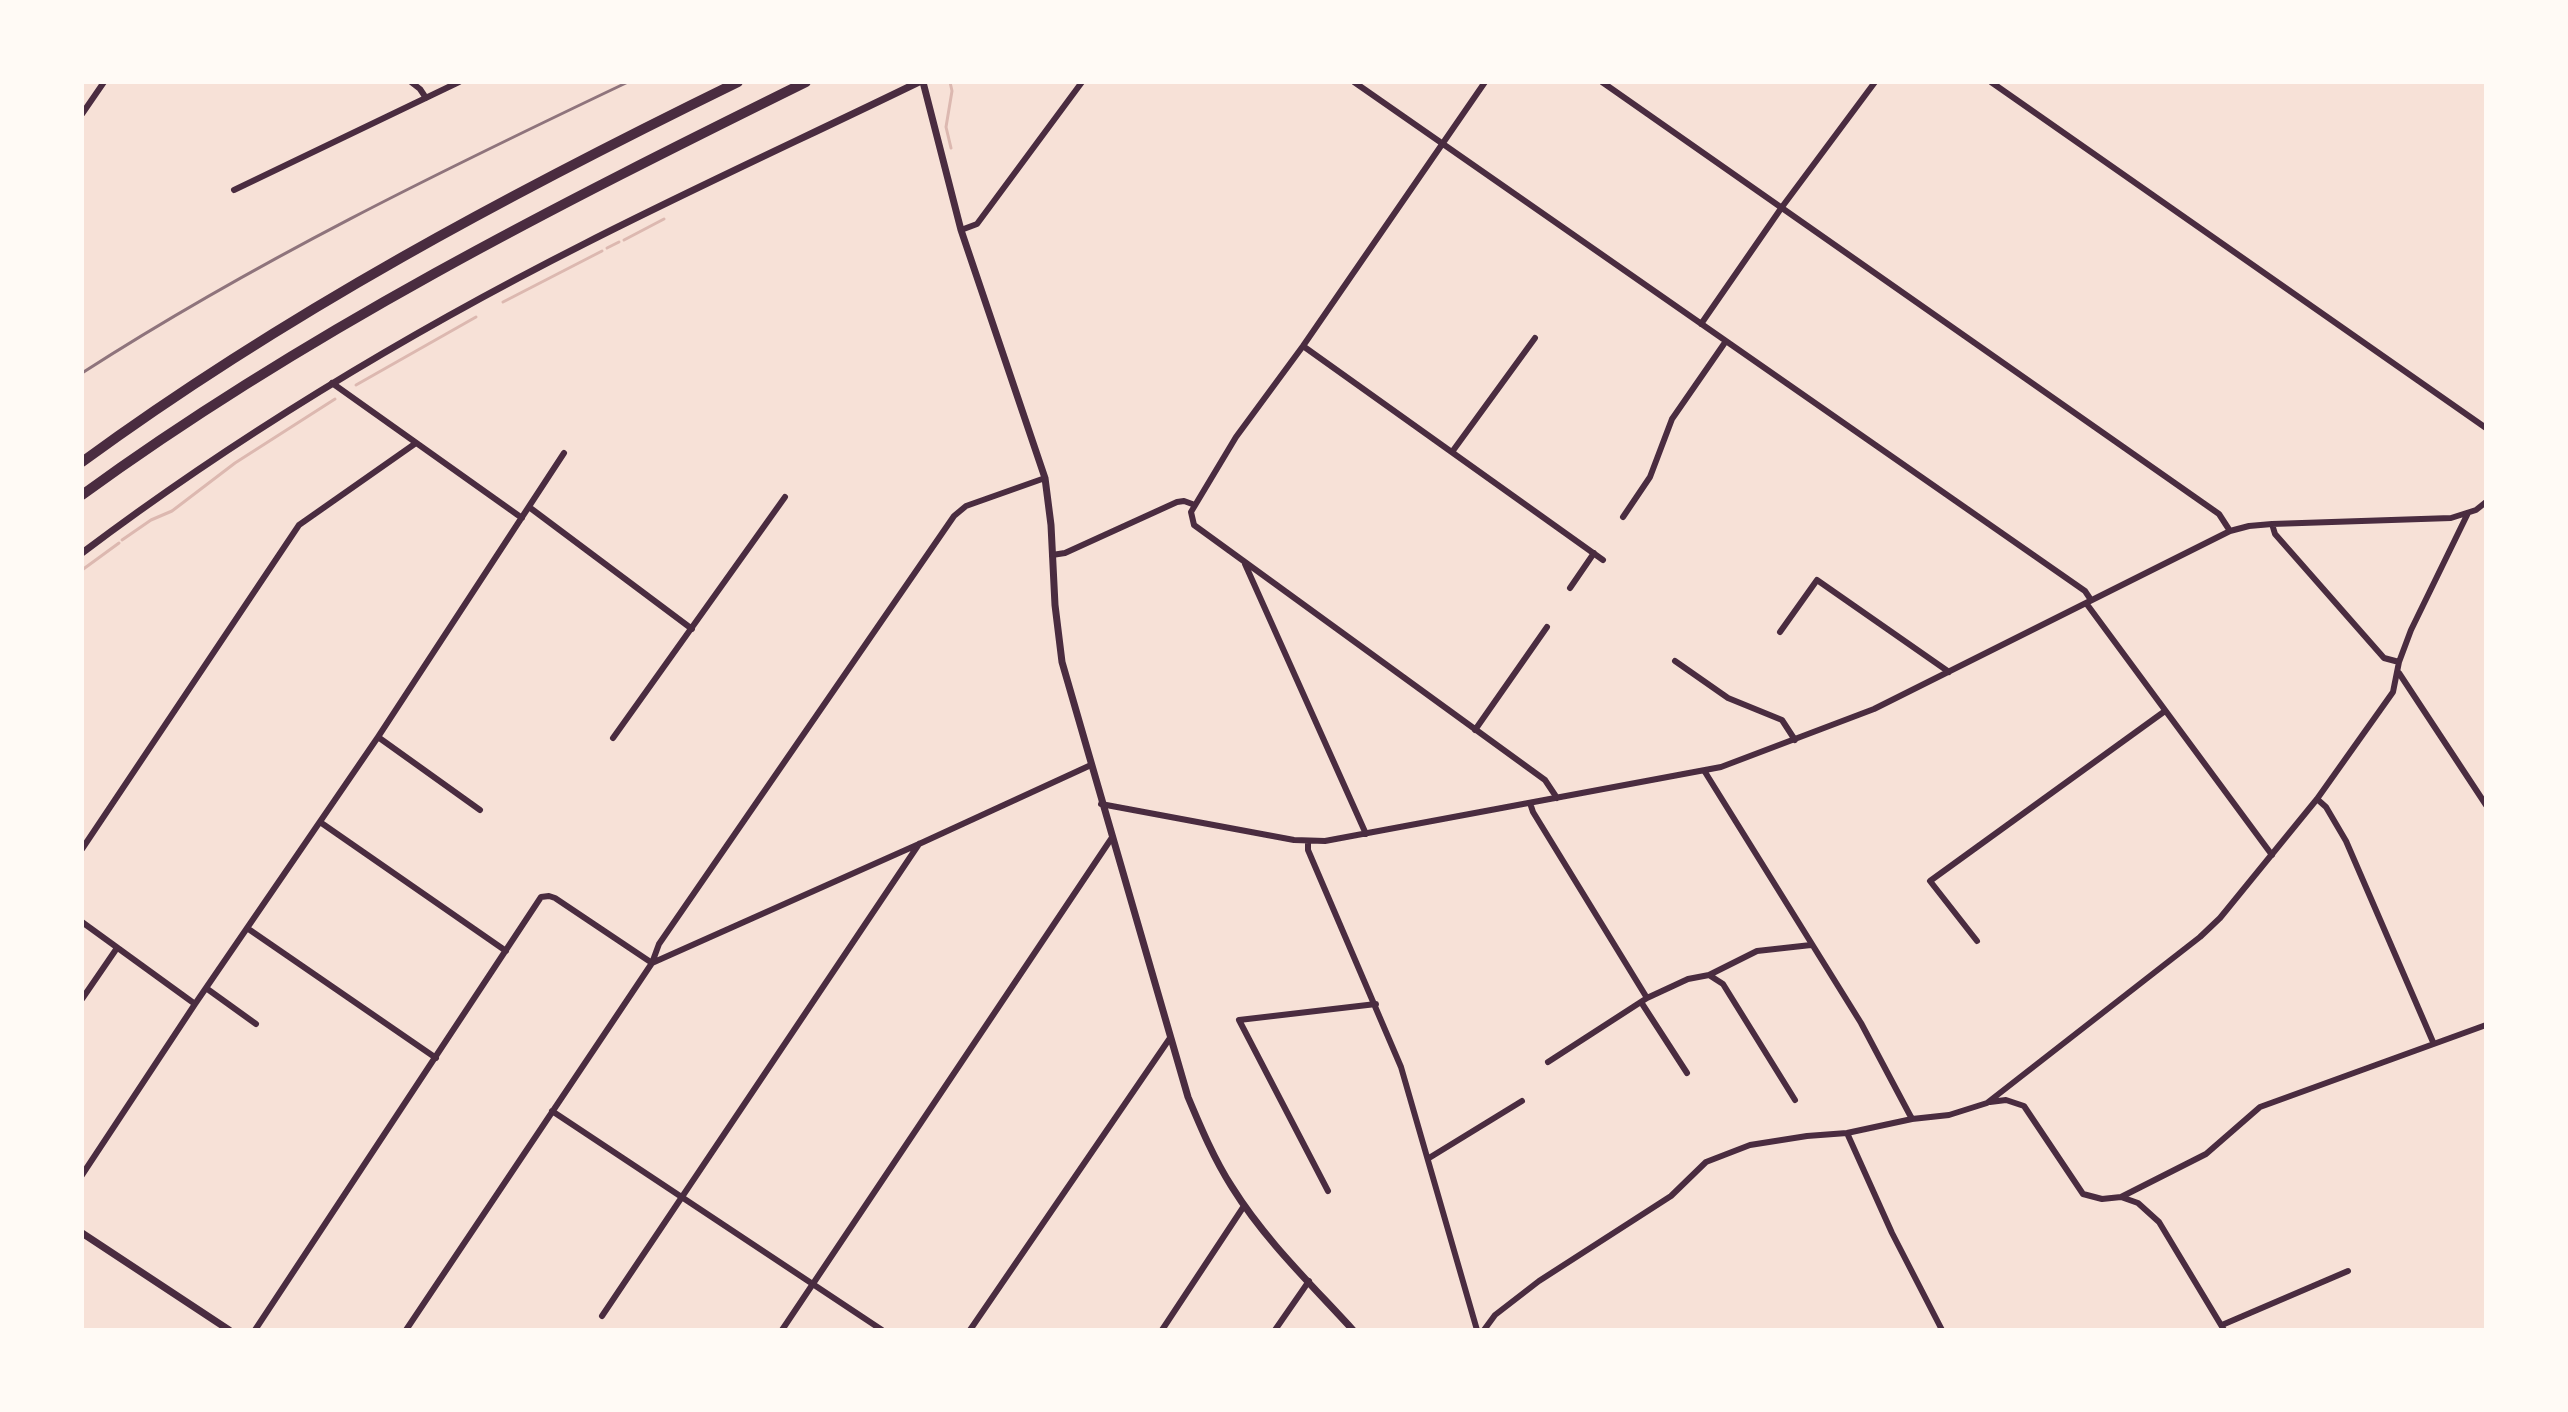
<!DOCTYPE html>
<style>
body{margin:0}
#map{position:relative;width:2568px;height:1412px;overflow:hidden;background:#f7e1d7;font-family:Lora,serif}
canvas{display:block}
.frame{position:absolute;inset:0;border:84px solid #fffaf5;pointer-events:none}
</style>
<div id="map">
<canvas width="2568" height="1412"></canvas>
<div class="frame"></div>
</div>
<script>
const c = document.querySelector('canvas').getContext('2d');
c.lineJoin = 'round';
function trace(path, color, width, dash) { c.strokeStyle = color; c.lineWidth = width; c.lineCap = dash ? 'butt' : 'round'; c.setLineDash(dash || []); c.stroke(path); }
const stream = new Path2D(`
 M950 82 952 91 946 127 951 148
 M624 240 664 219
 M607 248 619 242
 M503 302 602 251
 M356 385 476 317
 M122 540 151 520 172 511 235 463 335 399
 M82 570 119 543`);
const minor = new Path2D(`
 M411 82 420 89 426 98
 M1354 82 2085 591 2091 600
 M1485 82 1303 346 1236 437 1191 512 1194 525 1545 780 1557 798
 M1602 82 2219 514 2230 531
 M1991 82 2486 428
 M82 114 104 82
 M234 190 459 82
 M961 230 977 224 1082 82
 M1701 324 1782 207 1875 82
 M1303 346 1603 560
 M332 383 522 518
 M1452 452 1535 338
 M529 507 692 629
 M1623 517 1650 477 1672 419 1726 341
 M2272 524 2275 534 2384 658 2399 662
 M1052 555 1065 553 1177 502 1184 501 1195 505
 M1245 564 1366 834
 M1570 588 1594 553
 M2086 603 2272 855
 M1780 632 1817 580 1949 672
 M1675 661 1728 698 1782 720 1795 740
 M2399 673 2486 805
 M1475 730 1547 627
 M378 737 480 810
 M613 738 785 497
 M1705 772 1861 1023 1912 1119
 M2317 799 2326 807 2346 841 2433 1042
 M1530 803 1533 812 1647 998
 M1101 804 1294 840 1325 841 1721 767 1874 709 2230 531 2249 526 2272 524 2451 518 2476 510 2486 502
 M320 822 506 951
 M1308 841V850L1401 1067 1477 1330
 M82 849 299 525 416 443
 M82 922 195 1004
 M247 928 436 1058
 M1977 941 1930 881 2165 711
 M652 963 919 844 1091 765
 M1709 975 1723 984 1795 1100
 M206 988 256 1024
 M82 999 117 948
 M1641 1002 1687 1073
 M1548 1062 1647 998 1688 979 1709 975 1757 951 1811 945
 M1990 1102 2006 1100 2024 1106 2083 1194 2102 1199 2121 1197 2138 1203 2159 1222 2224 1330
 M552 1111 882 1330
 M1847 1133 1892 1233 1942 1330
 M1429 1158 1522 1101
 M82 1175 195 1004 378 737 564 453
 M1328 1191 1239 1020 1376 1004
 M2121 1197 2206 1154 2260 1107 2486 1025
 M602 1316 919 844
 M2222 1325 2348 1271
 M255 1330 541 897 549 896 555 898 652 963
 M406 1330 652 963 659 944 954 516 966 506 1045 478
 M782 1330 1111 839
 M970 1330 1170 1038
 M1162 1330 1244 1206
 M1275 1330 1309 1281
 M1484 1330 1495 1315 1539 1281 1671 1196 1706 1162 1750 1145 1807 1136 1847 1133 1912 1119 1949 1115 1987 1103 2200 937 2220 918 2317 799 2393 692 2399 662 2411 630 2468 513`);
const tertiary = new Path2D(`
 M923 82 961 230 1045 478 1051 525 1055 605 1062 662 1188 1097C1201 1128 1214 1159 1232 1187 1265 1240 1311 1284 1353 1330
 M82 553C240 434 410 332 586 243 696 187 808 136 919 82
 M82 1233 229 1330`);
const trunk = new Path2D(`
 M82 462C287 312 511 193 738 82
 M82 495C307 331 557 205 806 82`);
const rail = new Path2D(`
 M82 373C256 261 441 171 628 82`);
trace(stream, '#dcb8b0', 3);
trace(minor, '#4a2c40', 6);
trace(tertiary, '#4a2c40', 7);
trace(trunk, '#4a2c40', 10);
trace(rail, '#8f747c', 3);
</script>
